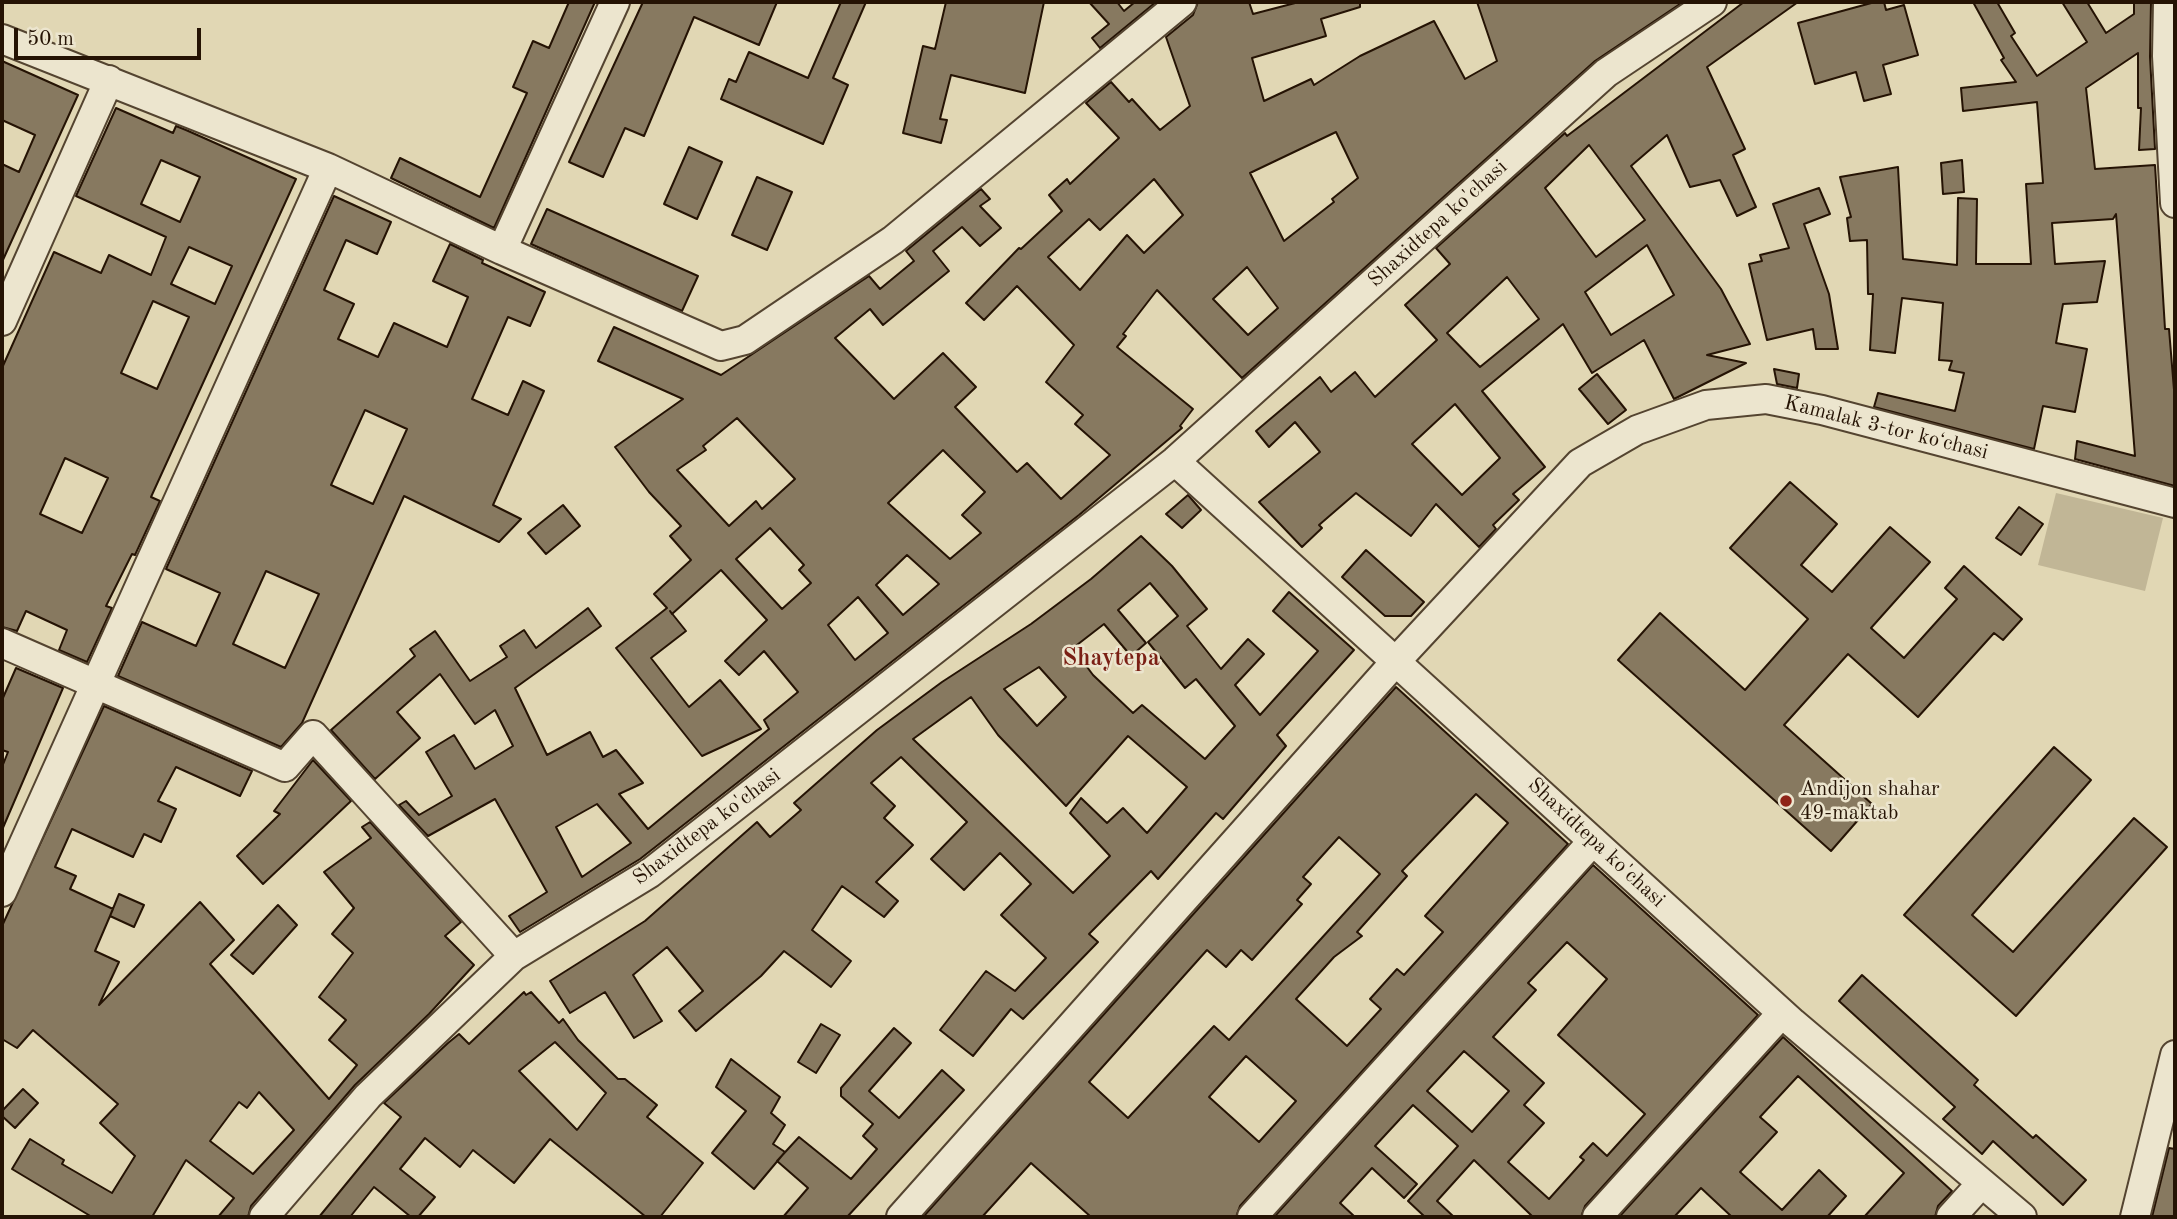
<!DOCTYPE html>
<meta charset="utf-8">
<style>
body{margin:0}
#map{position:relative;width:2177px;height:1219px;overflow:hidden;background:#e1d7b4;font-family:"Old Standard TT",serif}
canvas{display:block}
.frame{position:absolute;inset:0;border:4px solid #251304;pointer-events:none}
.scale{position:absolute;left:14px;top:28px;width:187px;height:32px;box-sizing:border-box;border:4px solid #251304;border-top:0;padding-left:9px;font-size:21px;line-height:24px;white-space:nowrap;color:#251304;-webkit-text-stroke:5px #ece5ce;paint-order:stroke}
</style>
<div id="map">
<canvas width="2177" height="1219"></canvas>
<div class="frame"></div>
<div class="scale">50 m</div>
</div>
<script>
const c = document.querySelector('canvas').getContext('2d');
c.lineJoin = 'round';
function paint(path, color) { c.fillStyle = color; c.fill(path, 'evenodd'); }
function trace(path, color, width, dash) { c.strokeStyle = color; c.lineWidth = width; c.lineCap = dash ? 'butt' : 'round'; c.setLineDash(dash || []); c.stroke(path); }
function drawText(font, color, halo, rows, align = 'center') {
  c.font = font + ' "Old Standard TT",serif'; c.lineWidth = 5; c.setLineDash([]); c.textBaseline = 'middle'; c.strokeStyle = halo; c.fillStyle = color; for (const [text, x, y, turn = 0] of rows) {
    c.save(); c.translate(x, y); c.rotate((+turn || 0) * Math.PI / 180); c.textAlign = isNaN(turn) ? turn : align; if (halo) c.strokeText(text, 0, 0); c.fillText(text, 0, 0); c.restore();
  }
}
const green = new Path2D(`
 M2056 493 2163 518 2145 591 2038 565Z`);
const building = new Path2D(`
 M569 2H595L494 228 391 178 400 158 480 197 527 93 513 87 533 41 549 48Z
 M643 2H777L759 45 694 17 644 136 625 128 603 177 569 162Z
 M841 2H866L833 78 848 85 823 144 721 99 729 79 736 82 749 52 808 78Z
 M946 2H1044L1025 93 951 75 940 119 947 120 941 143 903 133 923 46 935 49Z
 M1089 2H1117L1124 11 1135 2H1156L1100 48 1092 38 1109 24Z
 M1198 2H1249L1253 14 1299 2H1360V7L1321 19 1326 36 1252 58 1264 101 1311 79 1314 85 1360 56 1434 21 1465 79 1497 61 1477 2H1683L1595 61 1242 378 1157 290 1123 334 1126 336 1117 347 1193 409 1180 426 1182 428 1079 515 640 859 520 932 509 916 547 892 495 799 428 836 399 805 406 801 419 815 452 796 426 752 454 735 475 769 513 746 495 710 475 724 440 674 397 712 420 738 375 779 331 730 415 656 410 649 435 631 470 681 507 657 500 646 524 630 536 648 588 608 601 626 515 688 547 755 590 732 603 757 616 750 643 783 619 794 648 829 769 729 764 720 798 692 764 651 739 675 725 661 767 620 721 570 672 614 670 611 686 631 651 658 689 707 720 680 761 729 702 756 616 648 667 608 654 594 691 560 670 536 681 526 649 492 615 447 683 399 598 361 614 327 721 375 869 276 880 289 914 261 906 251 981 189 990 199 980 206 1001 228 980 246 962 227 933 251 949 271 883 325 870 309 835 338 894 399 943 353 976 387 955 407 1017 472 1027 463 1061 499 1110 455 1075 424 1083 415 1046 382 1074 345 1017 286 984 320 966 303 1019 248 1021 249 1062 211 1049 195 1067 179 1070 184 1119 138 1086 103 1111 82 1129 102 1132 99 1160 130 1190 106 1166 37 1193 15ZM1336 132 1358 178 1332 199 1334 202 1284 241 1250 173ZM1154 179 1183 215 1144 253 1127 235 1080 290 1048 257 1089 219 1100 230ZM1247 267 1278 308 1248 335 1213 299ZM737 418 795 479 762 509 756 501 729 526 677 470 706 450 703 446ZM943 450 985 492 962 515 981 533 950 559 888 503ZM770 528 804 565 799 570 811 583 782 609 736 559ZM907 555 939 584 903 615 876 585ZM858 597 888 633 855 660 828 625ZM597 804 631 843 582 877 556 827Z
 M1744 2H1798L1707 67 1745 149 1733 155 1756 207 1737 216 1720 180 1690 187 1667 135 1631 166 1721 289 1750 344 1707 355 1746 363 1674 399 1644 340 1592 373 1563 324 1482 391 1545 467 1513 494 1519 500 1493 525 1496 529 1479 547 1436 504 1411 536 1356 493 1319 525 1322 528 1302 547 1259 502 1320 452 1295 422 1269 447 1256 431 1320 377 1331 392 1355 372 1375 397 1437 340 1405 305 1450 264 1436 248 1565 133 1567 136ZM1589 145 1645 220 1596 257 1545 188ZM1647 245 1674 295 1611 335 1585 292ZM1507 277 1539 319 1480 367 1447 333ZM1455 404 1500 458 1462 495 1412 444Z
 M1875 2H1884L1886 10 1904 5 1918 55 1883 65 1891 94 1864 101 1856 72 1815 84 1798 23Z
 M1973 2H1997L2015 33 2011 36 2037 76 2087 42 2062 2H2087L2106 33 2134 14V2H2151L2150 57 2155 149 2139 150 2141 108H2138V53L2086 88 2095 169 2155 165 2165 329H2169L2175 402V486L2075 459 2077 441 2135 456 2116 214 2113 219 2052 223 2055 264 2105 261 2097 302 2063 304 2056 343 2087 349 2075 412 2043 406 2034 449 1874 407 1878 393 1955 411 1964 373 1949 370 1952 361 1939 360 1943 303 1902 298 1895 353 1870 350 1873 294H1868L1867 240 1850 241 1847 218 1851 217 1840 177 1898 167 1903 259 1957 265 1958 198 1977 199 1976 264H2031L2026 184 2043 183 2037 102 1963 111 1961 88 2016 82 2001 60 2004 58Z
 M2 61 78 95 2 262V164L19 172 35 135 2 120Z
 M116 108 173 133 176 126 186 130 296 179 151 497 160 501 135 555 132 554 106 606 112 608 87 662 59 650 67 630 26 611 17 631 2 627V368L54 252 101 273 109 255 151 275 166 237 76 196ZM161 160 200 177 180 222 141 204ZM189 247 232 266 215 304 171 284ZM153 301 189 317 157 389 121 373ZM65 458 108 478 82 533 40 514Z
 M689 147 722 162 697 219 664 204Z
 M1962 160 1964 192 1943 194 1941 163Z
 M757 177 792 192 767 250 732 235Z
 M1819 188 1830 214 1804 224 1829 294 1838 349H1816L1813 329 1767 340 1749 264 1762 261 1760 255 1789 248 1773 204Z
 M334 196 391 222 377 254 346 240 324 290 354 304 338 339 378 357 394 323 447 347 468 297 433 281 450 244 483 260 482 263 545 292 530 326 508 317 472 399 508 415 523 381 544 391 493 505 521 519 499 542 404 496 302 723 281 747 118 676 142 622 196 646 220 593 166 569ZM365 410 407 429 373 504 331 485ZM266 571 319 594 285 668 233 644Z
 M547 209 698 276 682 311 531 244Z
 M1774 369 1799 374 1797 388 1777 384Z
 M1597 374 1626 410 1608 424 1579 389Z
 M1790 482 1837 524 1801 565 1832 592 1890 527 1930 562 1871 628 1904 658 1957 599 1945 588 1964 566 2022 619 2003 640 1994 633 1918 717 1848 654 1784 725 1872 804 1831 851 1618 660 1660 613 1745 690 1808 619 1730 548Z
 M1188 495 1201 510 1182 528 1166 514Z
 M563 505 580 526 546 554 528 533Z
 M2019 507 2043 524 2021 555 1996 538Z
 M1141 536 1172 566 1207 609 1187 626 1221 669 1248 639 1264 654 1235 685 1260 715 1318 651 1273 611 1289 592 1354 650 1277 735 1286 746 1223 819 1216 813 1158 879 1151 871 1089 934 1098 942 1023 1019 1011 1009 973 1056 940 1030 986 971 1015 991 1046 958 1001 915 1031 884 1000 853 964 890 931 859 967 822 901 757 871 783 895 806 884 818 913 845 876 882 898 901 884 917 842 886 812 930 851 961 831 987 784 951 761 976 696 1031 679 1011 703 991 667 947 633 975 662 1021 634 1038 605 992 570 1013 550 981 645 921 757 822 770 837 801 810 794 803 877 730 942 682 1031 624 1091 579ZM1150 583 1178 616 1148 642 1185 688 1196 679 1235 726 1205 759 1142 705 1133 713 1093 675 1073 648 1104 624 1131 656 1146 643 1118 610ZM1039 667 1066 697 1037 726 1004 689ZM971 697 998 735 1066 806 1128 736 1187 787 1147 833 1123 808 1107 823 1081 798 1070 813 1110 856 1073 893 913 739Z
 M1366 550 1424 602 1411 616H1385L1342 577Z
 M16 668 63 688 2 830V767L8 752 2 750V700Z
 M1396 687 1568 844 1240 1206 1236 1217H1091L1031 1163 982 1217H923ZM1476 794 1508 823 1425 916 1443 932 1404 975 1397 969 1370 999 1381 1009 1347 1046 1296 999 1334 957 1362 936 1357 932 1407 876 1402 871ZM1339 837 1380 874 1229 1040 1214 1026 1128 1118 1089 1082 1207 950 1226 967 1241 950 1252 960 1302 904 1297 900 1311 884 1303 877ZM1246 1056 1296 1101 1259 1142 1209 1097Z
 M104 706 252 771 240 796 176 767 158 801 176 809 161 842 144 834 133 857 72 829 55 867 76 876 70 889 113 909 95 951 119 962 99 1005 200 902 234 940 210 964 329 1099 357 1065 329 1040 346 1020 319 997 353 953 332 934 354 908 324 872 371 838 362 827 370 822 461 922 445 936 474 965 429 1014 355 1085 251 1206 248 1217H218L234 1198 186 1160 152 1217H92L12 1169 30 1139 64 1160 62 1164 112 1193 135 1156 100 1123 118 1104 33 1030 17 1048 2 1039V926ZM259 1092 294 1130 253 1174 210 1141 239 1102 247 1108Z
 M2054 747 2091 780 1972 915 2013 952 2134 818 2167 847 2016 1016 1904 915Z
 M313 760 351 801 263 884 237 856 280 814 274 811Z
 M1593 865 1758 1015 1585 1206 1581 1217H1533L1474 1160 1437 1201 1454 1217H1425L1408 1201 1458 1146 1413 1105 1375 1146 1417 1184 1404 1198 1372 1168 1340 1203 1355 1217H1274ZM1567 942 1607 979 1558 1035 1645 1114 1607 1156 1593 1143 1580 1157 1584 1160 1549 1199 1508 1162 1544 1123 1524 1105 1544 1083 1493 1037 1536 990 1528 983ZM1464 1051 1509 1091 1472 1132 1427 1091Z
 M119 894 144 905 134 927 110 916Z
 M278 905 297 925 253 974 231 955Z
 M1862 975 1978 1080 1974 1085 2033 1138 2036 1135 2086 1180 2063 1205 1993 1141 1982 1154 1943 1119 1955 1107 1839 1001Z
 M524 992 526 995 531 992 559 1023 563 1019 578 1040 618 1079H625L657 1105 647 1117 703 1163 660 1217H646L550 1139 514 1183 473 1150 460 1167 425 1138 400 1169 435 1197 418 1217H411L374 1187 350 1217H319L401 1117 384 1103 448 1043 459 1034 469 1044ZM555 1042 606 1093 577 1130 519 1071Z
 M821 1024 840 1035 816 1073 798 1062Z
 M894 1028 911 1043 869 1091 899 1118 942 1070 964 1090 847 1217H783L808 1188 777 1161 799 1137 851 1179 877 1149 863 1136 873 1124 841 1096V1088Z
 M1783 1037 1952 1191 1938 1206 1935 1217H1864L1904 1173 1798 1076 1760 1117 1777 1132 1740 1172 1782 1210 1819 1170 1846 1196 1827 1217H1732L1701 1188 1674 1217H1619Z
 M731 1059 780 1097 771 1113 785 1125 773 1144 785 1152 754 1189 712 1153 746 1111 716 1087Z
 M23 1089 38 1103 15 1128 2 1116V1111Z
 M2169 1148 2175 1149V1217H2152Z`);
const minor = new Path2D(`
 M2168 2 2167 56 2175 203
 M2 39 328 168
 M502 250 615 2
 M2 321 109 80
 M1175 461 1793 1023 2022 1217
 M2 643 285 767 313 735 514 956
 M2 892 328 168 502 250 721 346 745 340 893 240 1182 2
 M264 1217 368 1096 514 956 650 873 1175 461 1606 73 1712 2
 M901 1217 1397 660 1580 463 1637 430 1706 405 1766 399 1822 410 2175 503
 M1252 1217 1593 841
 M1597 1217 1782 1013
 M1951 1217 1980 1185
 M2135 1217 2175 1055`);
const markers = [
 [1786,801,7,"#8f2418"]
];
const streetNames = [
 ["Shaxidtepa ko'chasi",1438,224,-42],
 ["Kamalak 3-tor koʻchasi",1886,428,14],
 ["Shaxidtepa ko'chasi",707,827,-37],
 ["Shaxidtepa ko'chasi",1596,843,43]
];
const poiNames = [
 ["Andijon shahar",1800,789],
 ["49-maktab",1800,813]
];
const quarterNames = [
 ["Shaytepa",1111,659]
];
paint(green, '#c1b696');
paint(building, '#877960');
trace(building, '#251304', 2);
trace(minor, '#544430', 32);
trace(minor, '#ece5ce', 28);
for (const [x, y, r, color] of markers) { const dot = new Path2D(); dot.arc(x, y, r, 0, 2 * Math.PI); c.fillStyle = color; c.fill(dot); trace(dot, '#ece5ce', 2.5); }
drawText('21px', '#251304', '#ece5ce', streetNames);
drawText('21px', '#251304', '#ece5ce', poiNames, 'left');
drawText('bold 24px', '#7a1f14', '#ece5ce', quarterNames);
</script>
